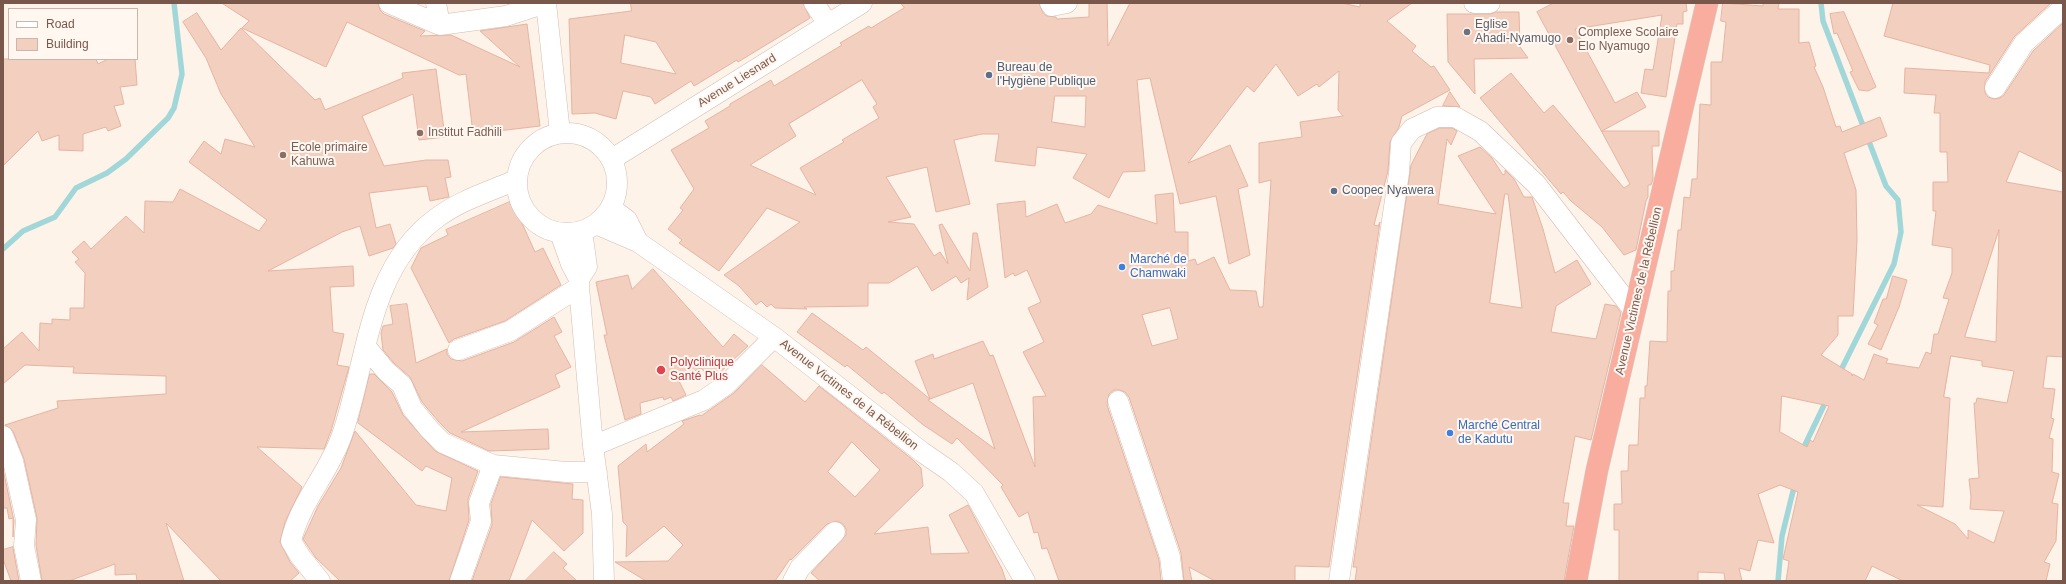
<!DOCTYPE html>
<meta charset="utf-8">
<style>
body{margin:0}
#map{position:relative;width:2066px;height:584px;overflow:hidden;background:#fdf3e9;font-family:Helvetica,sans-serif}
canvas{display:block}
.frame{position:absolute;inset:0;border:4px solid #79574b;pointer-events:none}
.legend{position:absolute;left:8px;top:8px;width:130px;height:52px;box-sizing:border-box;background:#fff7f0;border:1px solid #c9b7ae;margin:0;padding:5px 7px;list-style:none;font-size:12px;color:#79574b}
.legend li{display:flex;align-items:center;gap:8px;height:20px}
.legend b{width:20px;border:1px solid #c9b7ae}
</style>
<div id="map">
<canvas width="2066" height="584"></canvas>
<div class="frame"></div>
<ul class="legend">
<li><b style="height:5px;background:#fff"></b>Road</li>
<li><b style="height:11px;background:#f3cfc0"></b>Building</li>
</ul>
</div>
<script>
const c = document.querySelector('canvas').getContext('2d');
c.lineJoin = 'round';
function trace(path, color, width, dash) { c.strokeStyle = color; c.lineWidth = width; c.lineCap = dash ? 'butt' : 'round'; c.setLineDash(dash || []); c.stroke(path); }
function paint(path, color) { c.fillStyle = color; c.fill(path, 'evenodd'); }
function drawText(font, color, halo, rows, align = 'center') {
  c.font = font + ' Helvetica,sans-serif'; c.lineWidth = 4; c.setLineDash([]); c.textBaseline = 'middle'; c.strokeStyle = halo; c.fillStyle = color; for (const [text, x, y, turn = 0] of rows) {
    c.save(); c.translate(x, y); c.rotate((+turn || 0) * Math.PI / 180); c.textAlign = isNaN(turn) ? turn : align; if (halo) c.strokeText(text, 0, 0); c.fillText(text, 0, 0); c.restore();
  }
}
const stream = new Path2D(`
 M1821 3 1823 21 1886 186 1898 200 1901 232 1894 264 1839 374
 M3 249 23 231 55 217 76 188 107 173 126 159 168 118 174 108 182 74 174 3
 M1802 451 1827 399
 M1778 581 1782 536 1795 483`);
const building = new Path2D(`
 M222 3H378L380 10 384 14 425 31 420 36 451 35 520 67 480 31 527 24 540 126 473 134 466 74 459 75 347 22 326 67 242 28 249 21Z
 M631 3H803L810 18 738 62 737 60 694 86 691 81 655 104 651 97 623 91 616 119 595 113 572 114 569 19 631 11ZM625 35 656 42 676 74 621 63Z
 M901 3H1039L1043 13 1047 16 1056 17 1057 19 1089 17V3H1107L1108 46 1130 3H1342L1360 7V3H1412L1387 21 1416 46 1412 51 1431 67 1434 66 1450 90 1402 116 1399 127 1390 142 1388 171 1374 225 1378 226 1380 222 1329 567 1295 566V581H1215L1189 567 1192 581H1184L1181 553 1129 397 1125 392 1120 390H1114L1109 394 1107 405 1159 560 1161 581H1059L1047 548 1042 549 1038 532 1034 533 1028 512 1019 517 1001 487 1003 485 957 438 952 444 922 424 884 392 882 394 847 365 845 367 797 332 812 313 863 350 866 347 930 399 928 400 995 449 973 383 930 399 915 361 933 354 934 359 983 341 990 356 993 355 1035 467 1033 397 1046 396 1023 352 1044 342 1028 308 1041 302 1027 270 1015 276 1013 273 1005 278 997 204 1025 201 1026 217 1057 204 1065 223 1091 214 1098 205 1157 224 1155 195 1173 193 1175 232H1188V261L1195 259 1197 265 1214 257 1230 290 1256 291 1259 307H1263L1271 180 1259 183V143L1302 137 1300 122 1343 116 1338 110 1339 71 1319 87 1317 84 1298 96 1276 64 1254 92 1247 86 1188 163 1230 145 1248 186 1238 189 1250 255 1229 264 1216 196 1180 204 1150 78 1137 80 1145 171 1123 172 1109 198 1073 178 1087 154 1037 147 1035 166 995 161 999 134H982L954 140 970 204 936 212 927 167 886 177 911 217 888 222 914 224 934 256 940 252 948 264 939 225 942 224 970 271 973 233H977L988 287 967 300 969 278 961 283 956 276 932 291 917 266 889 283H868V306L804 307 807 309 775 308 771 304 767 307 761 301 756 305 739 286 724 275 800 222 767 208 719 271 679 243 682 240 668 229 683 210 680 208 694 189 671 150 709 128 705 121 730 106V104L771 80 774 86 842 45 840 43 869 26 871 28 904 8ZM862 80 877 104 873 107 879 118 842 140 844 142 800 168 816 195 750 165 796 136 789 124ZM1055 96H1086L1085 127 1052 122ZM1170 308 1178 339 1152 346 1142 315Z
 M1554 3H1686L1687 11 1683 12V24H1677L1666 97 1641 93 1645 69 1653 70 1662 15 1575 29 1615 103 1637 92 1646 107 1602 131H1659V146H1652L1653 179 1651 185H1648V197L1646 201 1636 250 1624 255 1602 227 1571 201 1563 192 1561 194 1480 98 1511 73 1544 113 1553 105 1624 188 1630 184 1537 12Z
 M1723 3 1763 6V3H1779L1778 9H1799V43L1809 42 1816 66 1814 67 1823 87 1836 127 1840 126 1842 132 1880 117 1887 136 1844 153 1856 190 1857 240 1853 316H1838V335L1821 355 1852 374V376L1853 374 1864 380 1874 354 1888 359 1886 363 1919 368 1926 352 1931 354 1934 334H1938L1949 299 1943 298 1952 273V248L1932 245 1936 211H1933V182H1948L1947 152H1940V113H1934L1936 95 1904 93 1905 68 1989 73 1990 65 1884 36 1893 3H2051L2014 37 1985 82V93L1988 97 1994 99 2000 98 2004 95 2033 51 2063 23V172L2019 151 2006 182 2063 192V357L2047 356 2043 388 2055 389 2051 418 2054 419 2049 438 2053 439 2052 472 2059 474 2052 503 2058 504 2056 541 2044 562 2050 564 2046 581H1903L1872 566 1865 581H1786L1789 561 1783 559 1798 492 1780 485 1758 494 1774 543 1758 540 1750 571 1739 568 1742 581H1725L1724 573 1698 572V581H1619V530H1614V504H1622L1621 471H1628L1629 445H1638L1640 398H1645V386H1647L1650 341 1667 342 1668 291H1671V271H1674L1678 230H1681L1684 197 1690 198 1692 179H1697L1700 104 1711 105V62H1722L1726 22 1721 21ZM1999 230 1996 342 1965 337ZM1951 356 1982 361V366L2014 371 2007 403 1977 398 1976 403H1974L1979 478 1969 479 1971 497 1970 509 2004 511 1994 543 1968 530V539L1955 524 1917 505 1943 507 1950 398 1944 397ZM1782 396 1829 406 1813 442 1810 440 1807 447 1780 432Z
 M1496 12H1519L1520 47 1528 58 1474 59 1475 94 1448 62 1447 14H1490Z
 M1844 12 1876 87 1868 91 1859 90 1850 72 1853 71 1837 33 1834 34 1830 14Z
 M197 13 221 50 241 28 315 100 320 98 325 110 403 78 402 73 436 69 445 137 419 140 413 94 362 116 384 166 426 160H448L451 177 445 178 449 197 430 201 427 186 369 193 376 228 390 224 396 244 393 248 369 256 360 226 342 232 268 271 353 266 354 286 330 287 333 332 344 334 337 365 349 367 331 431 324 449 257 447 302 487 285 522 280 542 290 562 299 573 290 581H221L166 523 184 581H137L136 574 115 575V564L69 581H42L36 545 37 518 24 459 13 431 5 425 58 408 57 401 166 394V376L73 373 74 367 25 365 3 384V349L22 332 39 351 40 323 52 324V319L70 320V308H84L85 273 75 262 79 259 72 252 84 241 91 249 126 216 144 233 145 201 173 202 180 189 259 231 267 220 189 162 204 141 221 154 225 139 255 147 221 94 206 58 183 22Z
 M3 59H96L98 64 108 59H135L137 85 120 87 124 104 114 106 121 126 108 131 106 127 83 134V151L59 150V135L42 141 38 131 3 166Z
 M1450 92 1460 107 1443 106Z
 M1440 128H1452L1457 131 1451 145 1447 139 1438 204 1496 214 1458 156 1480 147 1492 158 1503 175 1505 174V170L1514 179 1524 197H1532L1543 229 1555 273 1577 260 1591 284 1556 306 1551 332 1596 339 1605 304 1616 306 1621 313 1591 440 1575 436 1563 503H1569L1566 526H1574L1564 581H1355L1357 567H1353L1411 165 1427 134ZM1505 194H1508L1522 308 1490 303Z
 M512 201 535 252 543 248 561 285 505 321 454 339 449 343 411 268 421 248 448 235 446 230Z
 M653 269 723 347 734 334 748 346 712 380 701 368 678 379 686 395 673 401 671 397 664 400 663 397 640 403 641 414 625 420 604 335H607L596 282 628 275 632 289Z
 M1893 276 1907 280 1899 307 1881 350 1868 344 1878 325 1874 323 1883 299H1886Z
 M407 304 416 363 447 349V354L451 359 462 361 514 342 554 317 562 332 554 336 571 367 555 375 560 387 461 432 548 429 549 449 489 451 450 433 438 421 422 402 410 377 394 363 383 350 381 333 383 326 393 324 390 306Z
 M762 365 805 402 819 386 912 459 921 468 923 486 874 534 928 527 931 554 969 553 949 515 968 505 1002 569 1006 581H820L811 573 846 535V529L843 524 837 521 827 524 791 560 790 559 775 581H646L615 562 668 561 683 545 664 526 626 557 627 526 623 522 618 466 646 444 647 452 684 424 682 421 700 415 701 416 734 393ZM852 442 880 470 855 497 828 472Z
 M370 374H374L392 392 403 415 435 451 478 471 468 499 469 520 449 581H340L316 558 303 539 318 506 341 468 355 431 416 505 446 511 452 478 426 466 422 471 358 423Z
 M3 469 14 521 13 537V518L9 519 7 508H3Z
 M501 477 573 484 572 499 583 500V533L564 551 532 520 509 581H472L492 525 491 504Z
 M13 547V548L19 581H11L3 559V550Z
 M554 552 567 564 563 568 577 581H525Z`);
const minor = new Path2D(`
 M389 3 440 25 506 16 546 3
 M436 3 440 25
 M546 3 560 133
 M814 3 828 24
 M1050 3 1052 6 1067 3
 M1474 3H1490
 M1995 88 2024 43 2063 8
 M517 183a50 50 0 1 1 100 0a50 50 0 1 1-100 0Z
 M612 159 862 3
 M611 208 627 220 638 242
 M596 224 638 242 774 337 922 452 951 472 974 493 1025 581
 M582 231 587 267 579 279V287L593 446 602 514 604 581
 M560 233 571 264 579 279
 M367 348 386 371 402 385 412 408 429 429 443 443 493 465 566 472H597
 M458 350 510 331 579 287
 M1118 401 1170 557 1173 581
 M3 436 13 461 26 520 24 546 31 581
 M593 446 704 400 727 384 774 337
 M320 581 300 556 291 541C300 502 329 473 342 435 367 363 368 270 434 220 458 201 488 192 516 180
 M460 581 481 521 479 503 493 465
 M793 581 800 568 835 532
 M1339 581 1399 173 1401 143 1412 129 1437 117H1455L1480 131 1536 184 1634 311`);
const highway = new Path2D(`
 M1576 581 1597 470 1707 3`);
const markers = [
 [1467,32,4,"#6b7280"],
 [1570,40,4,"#8d6e63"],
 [989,75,4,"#5c6f8a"],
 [420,133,4,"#8d6e63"],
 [283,155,4,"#8d6e63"],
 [1334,191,4,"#5c6f8a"],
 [1122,267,4,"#3f7fe0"],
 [661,370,5,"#e0444e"],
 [1450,433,4,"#3f7fe0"]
];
const worshipNames = [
 ["Eglise",1475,25],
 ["Ahadi-Nyamugo",1475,39]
];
const educationNames = [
 ["Complexe Scolaire",1578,33],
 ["Elo Nyamugo",1578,47],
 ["Institut Fadhili",428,133],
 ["Ecole primaire",291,148],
 ["Kahuwa",291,162]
];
const serviceNames = [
 ["Bureau de",997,68],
 ["l'Hygiène Publique",997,82],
 ["Coopec Nyawera",1342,191]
];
const streetNames = [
 ["Avenue Liesnard",737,81,-32],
 ["Avenue Victimes de la Rébellion",1639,291,-77],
 ["Avenue Victimes de la Rébellion",849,395,38]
];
const shopNames = [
 ["Marché de",1130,260],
 ["Chamwaki",1130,274],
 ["Marché Central",1458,426],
 ["de Kadutu",1458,440]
];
const healthNames = [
 ["Polyclinique",670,363],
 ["Santé Plus",670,377]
];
trace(stream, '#a2d7da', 5.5);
paint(building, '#f3cfc0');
trace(building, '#e6b3a0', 1);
trace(minor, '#d2bcb0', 21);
trace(highway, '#d9d0cd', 23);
trace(minor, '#fff', 20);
trace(highway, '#f8ad9f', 22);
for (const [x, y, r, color] of markers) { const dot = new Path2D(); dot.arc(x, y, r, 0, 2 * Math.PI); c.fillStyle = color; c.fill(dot); trace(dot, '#fff7f0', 1.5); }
drawText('12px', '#5b616d', '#fff7f0', worshipNames, 'left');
drawText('12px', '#785e54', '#fff7f0', educationNames, 'left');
drawText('12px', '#4e5e75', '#fff7f0', serviceNames, 'left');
drawText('12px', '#79574b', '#fff7f0', streetNames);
drawText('12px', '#366cbe', '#fff7f0', shopNames, 'left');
drawText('12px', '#be3a42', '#fff7f0', healthNames, 'left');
</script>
